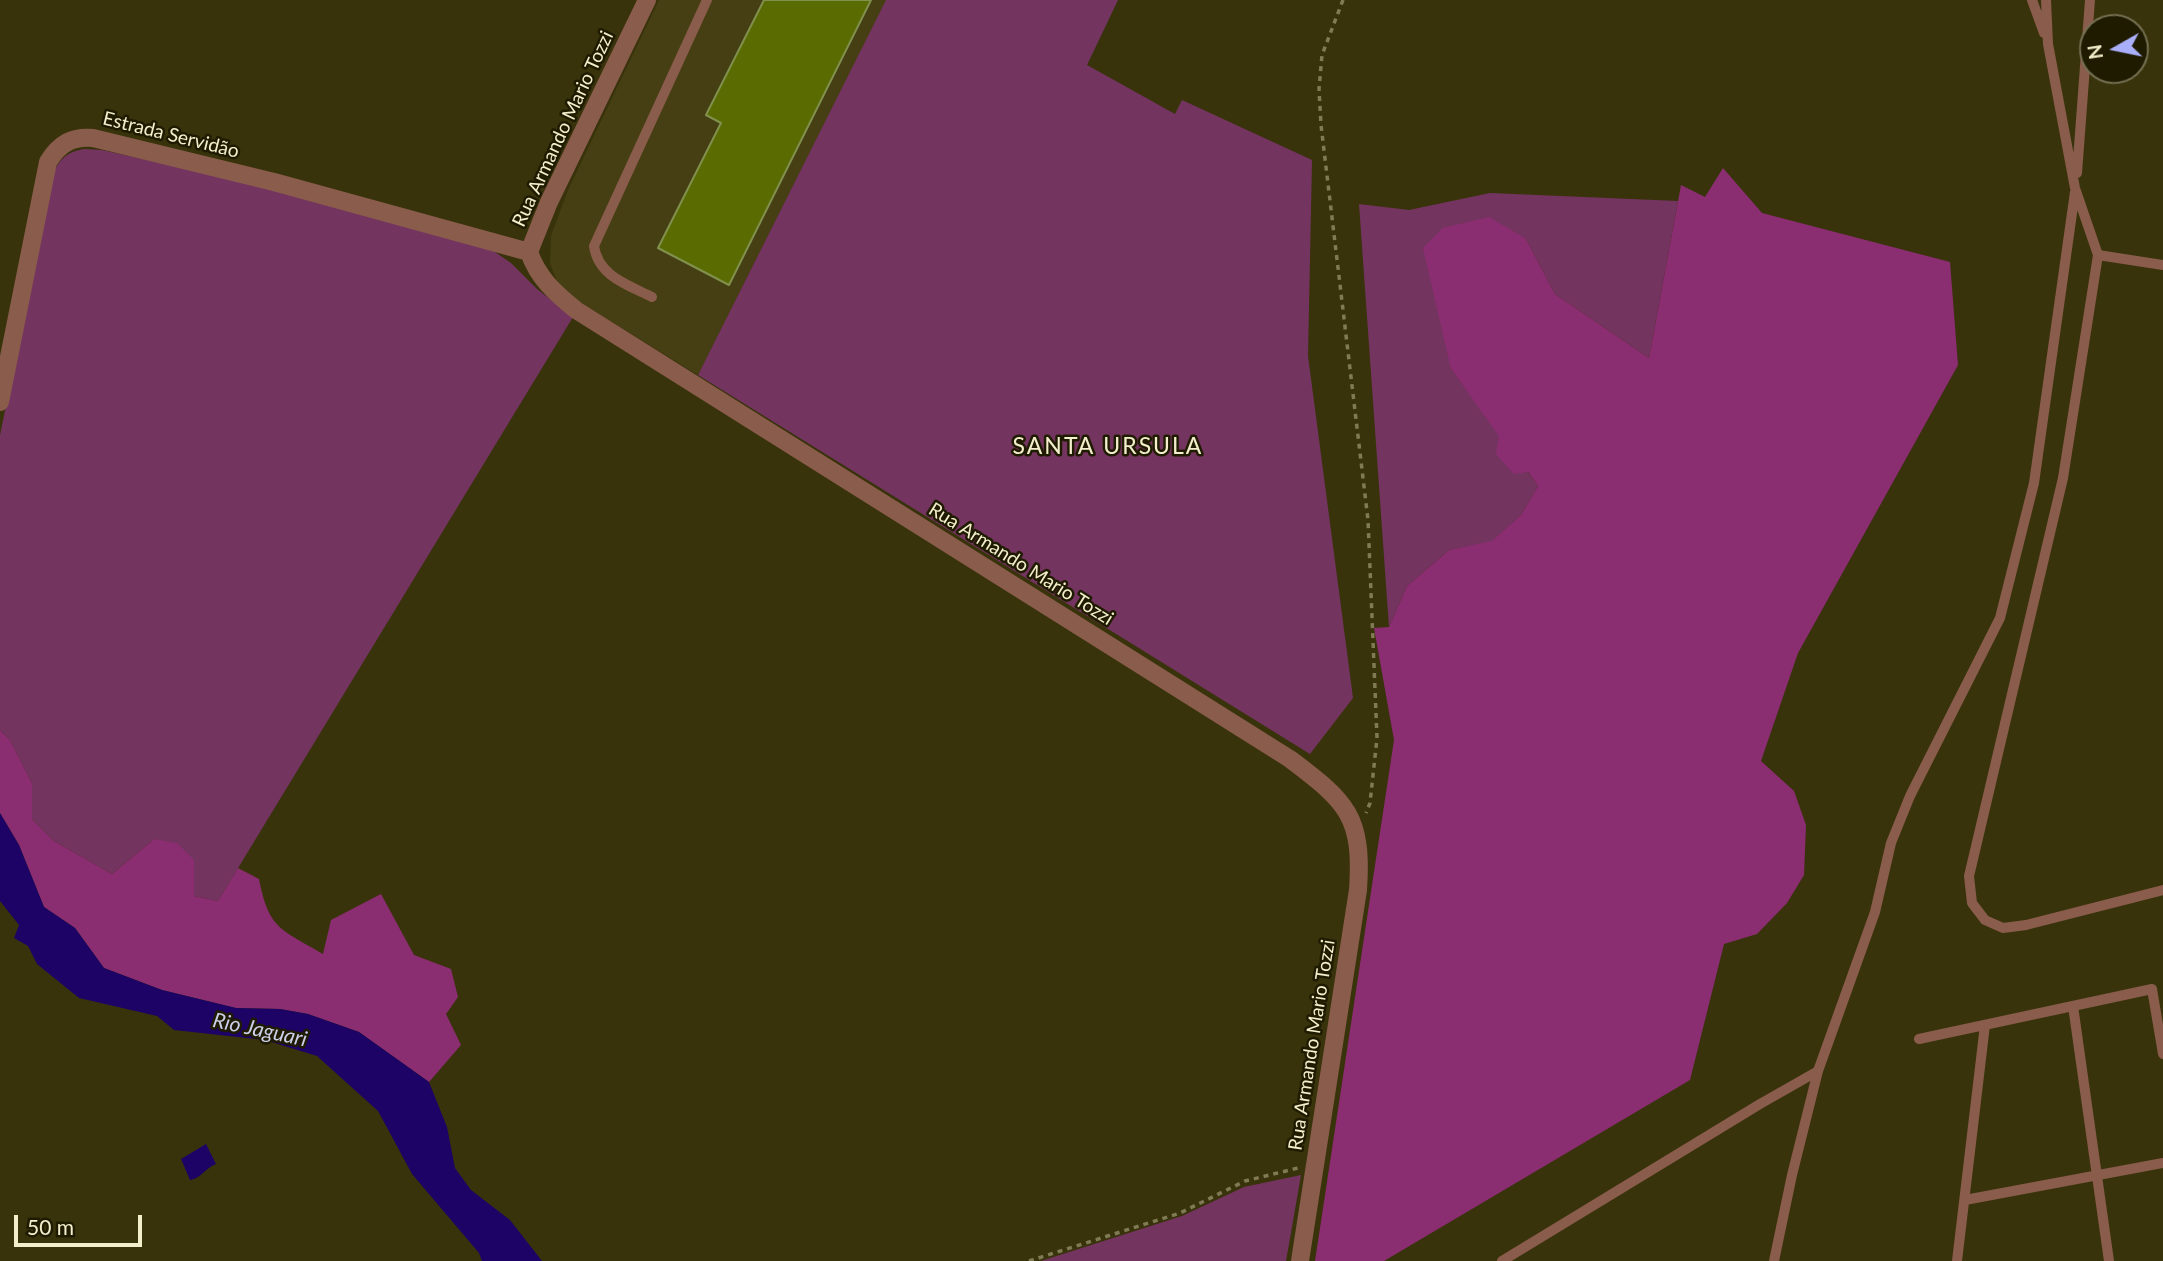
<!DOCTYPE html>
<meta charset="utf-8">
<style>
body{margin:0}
#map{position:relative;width:2163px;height:1261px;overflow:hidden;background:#39330c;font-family:Lato,sans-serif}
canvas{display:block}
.north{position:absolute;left:2079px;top:14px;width:70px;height:70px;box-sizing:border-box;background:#1f1b00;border:2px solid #746f51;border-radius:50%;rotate:261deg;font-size:19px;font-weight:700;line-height:28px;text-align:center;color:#f3eecb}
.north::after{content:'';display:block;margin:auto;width:24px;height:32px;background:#aaaffb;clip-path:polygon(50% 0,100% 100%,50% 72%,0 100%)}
.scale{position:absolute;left:14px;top:1215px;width:128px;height:32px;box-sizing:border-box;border:4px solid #f3eecb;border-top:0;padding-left:9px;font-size:21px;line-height:24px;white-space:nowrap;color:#f3eecb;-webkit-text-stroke:5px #1f1b00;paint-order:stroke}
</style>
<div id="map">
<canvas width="2163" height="1261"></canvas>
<div class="north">N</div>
<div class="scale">50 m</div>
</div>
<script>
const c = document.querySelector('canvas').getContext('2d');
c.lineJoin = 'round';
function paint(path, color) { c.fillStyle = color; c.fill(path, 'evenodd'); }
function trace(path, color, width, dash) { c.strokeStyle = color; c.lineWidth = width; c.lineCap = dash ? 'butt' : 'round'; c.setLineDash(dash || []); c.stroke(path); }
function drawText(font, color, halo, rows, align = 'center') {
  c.font = font + ' Lato,sans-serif'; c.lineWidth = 5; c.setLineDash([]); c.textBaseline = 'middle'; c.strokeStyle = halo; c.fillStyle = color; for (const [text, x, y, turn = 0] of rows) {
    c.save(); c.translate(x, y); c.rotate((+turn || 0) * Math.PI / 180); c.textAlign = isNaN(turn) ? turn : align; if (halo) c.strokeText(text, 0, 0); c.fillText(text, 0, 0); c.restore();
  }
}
const built = new Path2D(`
 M659 0H886L698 375 565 293 556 279 550 263 551 236 568 190Z`);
const green = new Path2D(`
 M886 0H1118L1087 65 1175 114 1182 100 1312 160 1308 356 1353 698 1310 754 698 375Z
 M84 149 102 150 276 189 486 246 511 263 537 289 573 317 218 901 194 896V860L154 839 112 874 54 841 32 819V783L10 740 0 730V435L55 169C63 156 69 152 84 149Z
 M1490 193 1678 201 1649 358 1555 294 1526 239 1451 369 1538 486 1521 515 1492 542 1449 550 1407 586 1389 627 1359 204 1409 210Z
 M1301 1175 1286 1261H1041L1182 1216 1244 1187Z`);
const forest = new Path2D(`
 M1723 168 1762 213 1950 262 1958 365 1798 653 1761 761 1794 791 1806 825 1804 875 1787 903 1757 934 1724 944 1690 1080 1384 1261H1315L1394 740 1374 628 1389 627 1407 586 1449 550 1492 541 1521 515 1538 486 1528 472 1514 474 1496 454 1499 436 1451 369 1423 248 1443 228 1489 217 1526 239 1555 294 1649 358 1681 185 1705 197Z
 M0 730 10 740 32 783V819L54 841 112 874 154 839 177 843 194 860V896L218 901 238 868 259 879C269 930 281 929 323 954L331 920 381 894 414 955 451 969 458 997 446 1014 461 1045 429 1082 359 1032 308 1014 280 1009 236 1008 162 990 104 968 75 928 44 907 19 845 0 813Z`);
const water = new Path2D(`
 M0 813 19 845 44 907 75 928 104 968 162 990 236 1008 280 1009 308 1014 359 1032 429 1082 447 1127 455 1168 471 1190 510 1220 542 1261H482L479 1253 412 1174 378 1111 317 1056 265 1040 174 1030 157 1016 79 998 37 964 28 946 14 938 19 925 0 901Z
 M206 1144 216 1164C205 1168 202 1178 190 1180L181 1159Z`);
const building = new Path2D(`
 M764 0H871L729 285 658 248 721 123 706 115Z`);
const path = new Path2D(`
 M1343 0 1322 55 1319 89 1321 125 1368 520 1377 738 1370 803 1366 813
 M1029 1261 1180 1213 1245 1181 1298 1168`);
const lane = new Path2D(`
 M2032 0 2044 33
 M2046 0 2048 44 2075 188 2098 255 2063 478 1969 876 1972 903 1985 920 2003 928 2026 925 2163 890
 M2077 173 2090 0
 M2098 255 2163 265
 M652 297C628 285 598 276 594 246L707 0
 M2073 1006 2109 1261
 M1919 1039 2152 989 2163 1054
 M1818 1071 1875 912 1891 843 1910 796 2000 618 2034 483 2075 192
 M1965 1200 2163 1163
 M1502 1261 1760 1104 1818 1071 1792 1175 1774 1261
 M1957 1261 1985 1025`);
const street = new Path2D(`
 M647 0 549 202 529 252C538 278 555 293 576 310L1290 759C1347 802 1363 816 1358 890L1300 1261
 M0 402 48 162C59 144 72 136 93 138L274 182 529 252`);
const streetNames = [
 ["Rua Armando Mario Tozzi",563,129,-65],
 ["Estrada Servidão",171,135,14],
 ["Rua Armando Mario Tozzi",1021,564,32],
 ["Rua Armando Mario Tozzi",1312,1045,-81]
];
const waterNames = [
 ["Rio Jaguari",260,1030,12]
];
const quarterNames = [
 ["SANTA URSULA",1108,447]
];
paint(built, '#463f13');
paint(green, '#743460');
paint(forest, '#8b2d71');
paint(water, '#1e0366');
paint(building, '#5a6c01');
trace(building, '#80904d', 2);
trace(path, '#807b55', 3.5, [5, 5]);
trace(lane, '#8a5c4b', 10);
trace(street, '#8a5c4b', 18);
drawText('19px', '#f3eecb', '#1f1b00', streetNames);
drawText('italic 21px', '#cccfe9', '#1f1b00', waterNames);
c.letterSpacing = '2px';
drawText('23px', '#f3eecb', '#1f1b00', quarterNames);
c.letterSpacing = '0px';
</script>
